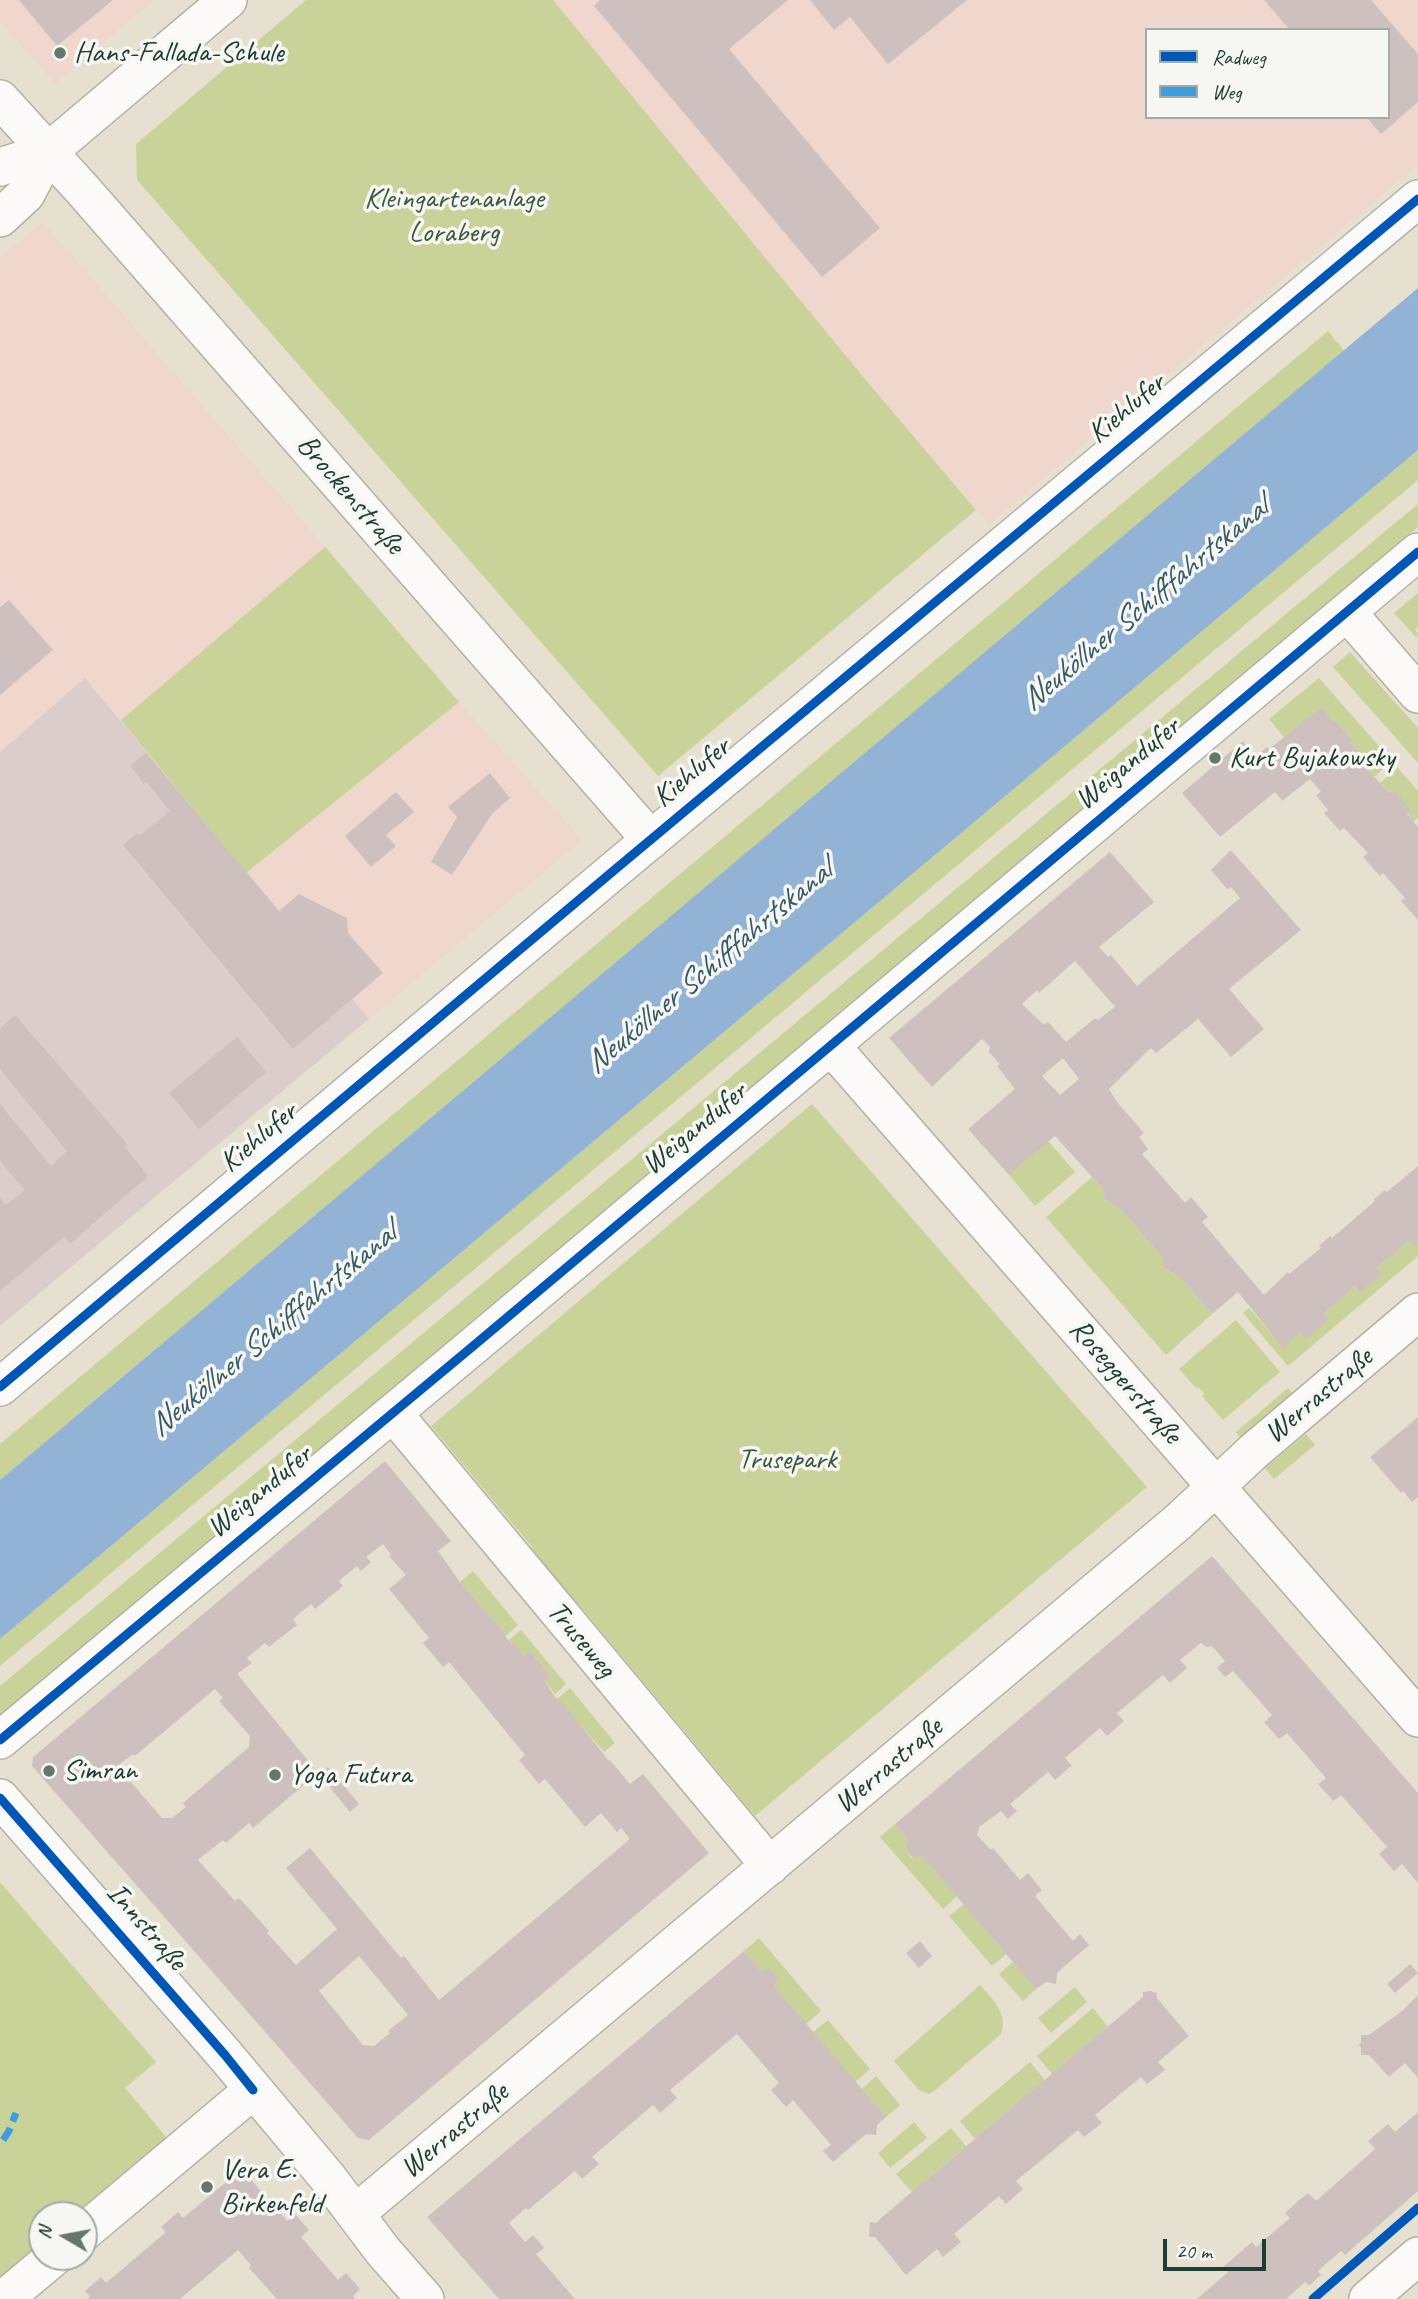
<!DOCTYPE html>
<meta charset="utf-8">
<style>
body{margin:0}
#map{position:relative;width:1418px;height:2299px;overflow:hidden;background:#e6e0d0;font-family:Caveat,sans-serif}
canvas{display:block}
.legend{position:absolute;left:1145px;top:28px;width:245px;height:91px;box-sizing:border-box;background:#f6f6f2;border:2px solid #a0aca6;margin:0;padding:9px 12px;list-style:none;font-size:21px;color:#1f3d34}
.legend li{display:flex;align-items:center;gap:14px;height:35px}
.legend b{width:35px;border:2px solid #a0aca6}
.north{position:absolute;left:28px;top:2201px;width:70px;height:70px;box-sizing:border-box;background:#f6f6f2;border:2px solid #a0aca6;border-radius:50%;rotate:280deg;font-size:19px;font-weight:700;line-height:28px;text-align:center;color:#1f3d34}
.north::after{content:'';display:block;margin:auto;width:24px;height:32px;background:#65766b;clip-path:polygon(50% 0,100% 100%,50% 72%,0 100%)}
.scale{position:absolute;left:1163px;top:2239px;width:103px;height:32px;box-sizing:border-box;border:4px solid #1f3d34;border-top:0;padding-left:9px;font-size:21px;line-height:24px;white-space:nowrap;color:#1f3d34;-webkit-text-stroke:5px #f6f6f2;paint-order:stroke}
</style>
<div id="map">
<canvas width="1418" height="2299"></canvas>
<ul class="legend">
<li><b style="height:9px;background:#0057b8"></b>Radweg</li>
<li><b style="height:9px;background:#3c9ee2"></b>Weg</li>
</ul>
<div class="north">N</div>
<div class="scale">20 m</div>
</div>
<script>
const c = document.querySelector('canvas').getContext('2d');
c.lineJoin = 'round';
function paint(path, color) { c.fillStyle = color; c.fill(path, 'evenodd'); }
function trace(path, color, width, dash) { c.strokeStyle = color; c.lineWidth = width; c.lineCap = dash ? 'butt' : 'round'; c.setLineDash(dash || []); c.stroke(path); }
function drawText(font, color, halo, rows, align = 'center') {
  c.font = font + ' Caveat,sans-serif'; c.lineWidth = 7; c.setLineDash([]); c.textBaseline = 'middle'; c.strokeStyle = halo; c.fillStyle = color; for (const [text, x, y, turn = 0] of rows) {
    c.save(); c.translate(x, y); c.rotate((+turn || 0) * Math.PI / 180); c.textAlign = isNaN(turn) ? turn : align; if (halo) c.strokeText(text, 0, 0); c.fillText(text, 0, 0); c.restore();
  }
}
const built = new Path2D(`
 M0 0H154L55 84 0 21Z
 M552 0H1418V165L989 524 865 379ZM1147 30H1388V117H1147Z
 M43 222 325 547 121 720 85 678 0 752V257Z
 M459 702 582 840 369 1019 246 873Z`);
const industrial = new Path2D(`
 M85 678 369 1019 0 1326V752Z`);
const green = new Path2D(`
 M306 0H553L865 379 976 510 658 776 137 180 136 144Z
 M1328 331 1344 351 0 1480V1444Z
 M1418 450V480L0 1666V1639Z
 M1418 504V527L0 1718V1686Z
 M325 547 459 702 246 873 121 720Z
 M1418 593V627L1415 630 1418 633 1417 638 1394 613Z
 M1350 652 1418 728V763L1333 667Z
 M1319 678 1392 761 1374 777 1368 770 1373 766 1351 743 1353 741 1337 722 1284 737 1269 719Z
 M1398 768 1418 791V818L1413 822 1394 790 1389 793 1380 783Z
 M812 1104 1147 1487 755 1816 575 1600 563 1605 525 1558 533 1548 431 1426Z
 M1048 1141 1075 1172 1035 1206 1009 1175Z
 M1092 1177 1105 1191 1103 1199 1120 1209 1164 1259 1162 1267 1180 1277 1212 1314 1166 1355 1046 1217Z
 M1410 1240 1415 1246 1418 1244V1256L1288 1366 1243 1313 1249 1308 1283 1347 1301 1332 1306 1338 1323 1314 1355 1286 1360 1293 1381 1274 1376 1268Z
 M1236 1320 1280 1372 1223 1420 1202 1396 1205 1394 1198 1387 1196 1388 1179 1369Z
 M1288 1388 1292 1393 1290 1405 1245 1444 1236 1432Z
 M1306 1434 1315 1445 1274 1479 1265 1468Z
 M473 1571 518 1625 507 1635 460 1582Z
 M521 1630 566 1684 555 1694 545 1681 551 1676 530 1651 524 1656 509 1640Z
 M570 1688 615 1743 604 1752 557 1699Z
 M895 1824 908 1840 905 1848 912 1858 922 1856 957 1896 943 1909 880 1837Z
 M0 1882 156 2062 125 2088 173 2145 84 2215H42V2254L0 2289Z
 M964 1904 1006 1954 992 1966 949 1916Z
 M759 1938 821 2011 806 2024 775 1987 778 1978 761 1971 744 1951Z
 M1013 1962 1036 1989 1023 2001 999 1974Z
 M980 1985C993 2000 1008 2013 1001 2034L934 2091 929 2094 919 2090 894 2061Z
 M1075 1987 1087 2002 1051 2033 1038 2018Z
 M1093 2008 1108 2027 1052 2074 1037 2056Z
 M828 2020 870 2069 855 2082 813 2032Z
 M1030 2062 1045 2080 975 2139 960 2121Z
 M876 2076 900 2105 886 2117 862 2089Z
 M914 2122 927 2138 890 2168 878 2153Z
 M951 2128 966 2146 912 2192 896 2174Z`);
const water = new Path2D(`
 M1418 288V450L0 1639V1480Z`);
const building = new Path2D(`
 M19 0H113L57 46Z
 M600 0H788L729 49 880 228 822 277 594 6Z
 M810 0H967L888 64 850 17 834 30Z
 M1264 0H1371L1418 54V102L1381 134 1366 117H1388V30H1290Z
 M9 600 53 650 0 695V607Z
 M1321 708 1334 723 1336 721 1353 741 1351 743 1373 766 1368 770 1389 793 1394 790 1411 810 1407 814 1418 827V920L1401 901 1405 898 1383 873 1380 876 1363 857 1368 853 1344 828 1340 831 1324 813 1328 810 1316 795 1321 792 1310 779 1282 801 1275 792 1220 837 1182 793 1243 741 1255 757 1267 747 1269 749Z
 M146 753 279 911 299 894 347 918 348 933 383 973 293 1049 123 845 137 833 139 836 170 811 146 782 144 784 130 766Z
 M490 773 510 798 492 814 452 875 431 862 457 817 448 807Z
 M396 792 414 812 386 835 396 846 371 867 345 836Z
 M1231 850 1301 930 1229 989 1264 1029 1231 1057 1198 1019 1156 1053 1151 1048 1109 1089 1117 1102 1144 1133 1139 1137 1148 1149 1142 1154 1185 1203 1191 1197 1208 1217 1202 1222 1264 1295 1288 1272 1289 1274 1321 1248 1319 1246 1330 1236 1332 1238 1375 1201 1374 1199 1385 1190 1387 1192 1418 1166V1244L1415 1247 1410 1240 1376 1268 1382 1274 1360 1293 1355 1286 1323 1314 1328 1320 1306 1339 1301 1332 1283 1348 1238 1292 1212 1314 1180 1277 1161 1266 1164 1259 1120 1209 1103 1199 1105 1191 1055 1136 1009 1175 968 1129 1015 1089 997 1066 1000 1064 989 1052 990 1047 982 1039 932 1087 889 1038 1110 852 1154 902 1099 947 1108 957 1111 955 1137 986 1240 898 1231 887 1227 889 1211 870ZM1075 961 1115 1007 1098 1020 1095 1018 1066 1042 1048 1022 1044 1025 1022 1004 1037 990 1039 993ZM1063 1058 1079 1079 1060 1095 1042 1076Z
 M15 1015 128 1145 125 1147 148 1176 70 1244 64 1237 0 1291V1198L6 1205 25 1190 0 1161V1104L51 1166 67 1151 0 1069V1029Z
 M237 1037 266 1072 199 1129 169 1093Z
 M1418 1417V1497L1412 1502 1403 1491 1401 1493 1370 1457Z
 M385 1461 451 1541 438 1551 460 1582 507 1635 505 1636 512 1644 514 1643 524 1656 530 1651 551 1676 545 1681 555 1697 561 1703 562 1702 609 1761 610 1760 630 1784 643 1774 709 1853 369 2140 358 2138 32 1766 33 1757ZM383 1544 391 1555 389 1556 406 1575 389 1589 429 1638 423 1643 443 1667 449 1662 525 1755 519 1760 539 1784 545 1779 585 1827 601 1813 617 1832 621 1828 630 1839 439 2000 404 1956 401 1958 310 1848 286 1868 337 1929 296 1965 267 1933 269 1931 253 1913 239 1898 235 1901 198 1860 223 1840 226 1843 249 1823 253 1828 318 1773 238 1675V1673L252 1663 247 1658 265 1643 269 1647 297 1625 293 1619 311 1604 315 1609 343 1586 339 1581 357 1566 361 1571 371 1562 366 1557ZM215 1689 223 1698 219 1701 250 1736 249 1747 183 1803 186 1807 172 1818H162L130 1781 128 1783 119 1772 120 1764 133 1754 135 1756ZM359 1956 408 2015 388 2031 390 2033 374 2046 363 2045 319 1991Z
 M1212 1556 1418 1793V1883L1402 1864 1394 1871 1379 1854 1387 1847 1341 1795 1333 1801 1318 1784 1326 1778 1287 1733 1279 1739 1264 1722 1272 1715 1233 1671 1225 1677 1217 1668 1225 1661 1212 1646 1206 1647 1201 1643 1180 1660 1187 1668 1170 1683 1163 1675 1117 1713 1124 1721 1107 1736 1100 1728 1065 1758 1072 1766 1064 1772 1055 1780 1048 1772 1010 1804 1017 1811 1008 1819 1001 1811 979 1827 977 1835 991 1850 993 1848 1020 1880 1028 1873 1042 1890 1035 1896 1073 1941 1080 1934 1089 1945 1057 1973 1056 1984 1046 1982 1036 1989 922 1856 913 1858 905 1848 908 1840 895 1824Z
 M328 1767 359 1804 350 1812 319 1774Z
 M920 1941 932 1956 919 1968 906 1953Z
 M744 1951 761 1971 770 1969 778 1978 775 1987 886 2117 877 2125 876 2135 866 2134 833 2162 823 2151 831 2145 793 2100 786 2107 771 2090 779 2083 737 2034 670 2090 677 2098 660 2113 653 2105 592 2157 599 2164 582 2179 575 2171 528 2210 526 2208 509 2223 525 2242 533 2235 540 2243 544 2248 536 2254 575 2299H499L427 2217Z
 M1410 1964 1418 1973 1395 1993 1387 1984Z
 M1150 1991 1157 1993V1998L1189 2036 1158 2062 1165 2070 1147 2084 1141 2077 1095 2115 1102 2123 1084 2137 1078 2130 1016 2181 1023 2189 1006 2204 999 2196 954 2234 961 2242 943 2257 937 2249 906 2275 875 2237H869L870 2222 876 2223 881 2218 1143 1997V1992Z
 M1418 1995V2078L1405 2063 1389 2077 1369 2055H1361V2047L1358 2045 1361 2043V2035H1369L1402 2011Z
 M1418 2112V2191L1345 2255 1341 2251 1318 2271 1321 2275 1309 2286 1305 2282 1286 2299H1197L1228 2272 1223 2267 1238 2254 1252 2242 1256 2247 1290 2218 1285 2213 1298 2201 1308 2193 1316 2201 1375 2149 1368 2141 1388 2124 1395 2132Z
 M242 2169 287 2221 295 2214 309 2230 301 2237 322 2261 338 2280 346 2273 360 2289 353 2296 355 2299H277L249 2268 251 2265 238 2250 180 2299H87L90 2297 85 2291 101 2277 106 2283 166 2232 161 2227 178 2212 183 2218Z`);
const minor = new Path2D(`
 M0 99 82 189 651 840
 M0 167 48 152
 M0 218 26 194 48 152 228 0
 M1347 612 1418 694
 M831 1046 1418 1718
 M0 1387 618 867 1418 199
 M393 1413 770 1866
 M0 1740 472 1347 1418 552
 M0 1798 225 2055 328 2178 383 2251 425 2299
 M355 2214 1178 1522 1254 1451 1418 1312
 M84 2232 253 2090
 M4 2299 54 2257
 M1368 2299 1418 2256`);
const quiet = new Path2D(`
 M3 2140 9 2131 16 2113`);
const cycleway = new Path2D(`
 M0 1387 618 867 1418 199
 M0 1740 472 1347 1418 552
 M0 1798 225 2055 253 2090
 M1313 2299 1418 2208`);
const markers = [
 [60,53,7,"#65766b"],
 [1215,758,7,"#65766b"],
 [49,1771,7,"#65766b"],
 [275,1775,7,"#65766b"],
 [207,2187,7,"#65766b"]
];
const poiNames = [
 ["Hans-Fallada-Schule",74,53],
 ["Kurt Bujakowsky",1229,758],
 ["Simran",63,1771],
 ["Yoga Futura",289,1775],
 ["Vera E.",221,2170],
 ["Birkenfeld",221,2204]
];
const parkNames = [
 ["Kleingartenanlage",454,199],
 ["Loraberg",454,233],
 ["Trusepark",787,1460]
];
const streetNames = [
 ["Kiehlufer",1127,409,-40],
 ["Brockenstraße",350,495,49],
 ["Weigandufer",1128,764,-40],
 ["Kiehlufer",692,773,-40],
 ["Weigandufer",695,1129,-40],
 ["Kiehlufer",259,1138,-40],
 ["Roseggerstraße",1125,1382,49],
 ["Werrastraße",1319,1396,-40],
 ["Weigandufer",260,1492,-40],
 ["Truseweg",581,1640,50],
 ["Werrastraße",889,1766,-40],
 ["Innstraße",146,1927,49],
 ["Werrastraße",455,2131,-40]
];
const waterNames = [
 ["Neuköllner Schifffahrtskanal",1145,605,-40],
 ["Neuköllner Schifffahrtskanal",709,968,-40],
 ["Neuköllner Schifffahrtskanal",273,1331,-40]
];
paint(built, '#efd7ce');
paint(industrial, '#dbcdc9');
paint(green, '#c8d299');
paint(water, '#93b3d6');
paint(building, '#cfc0c0');
trace(minor, '#b2b1a6', 40);
trace(minor, '#fbfaf8', 37);
trace(quiet, '#3c9ee2', 7, [14, 7]);
trace(cycleway, '#0057b8', 9);
for (const [x, y, r, color] of markers) { const dot = new Path2D(); dot.arc(x, y, r, 0, 2 * Math.PI); c.fillStyle = color; c.fill(dot); trace(dot, '#f6f6f2', 2.5); }
drawText('30px', '#1f3d34', '#f6f6f2', poiNames, 'left');
drawText('30px', '#3c593f', '#f6f6f2', parkNames);
drawText('30px', '#1f3d34', '#f6f6f2', streetNames);
drawText('italic 32px', '#375b66', '#f6f6f2', waterNames);
</script>
